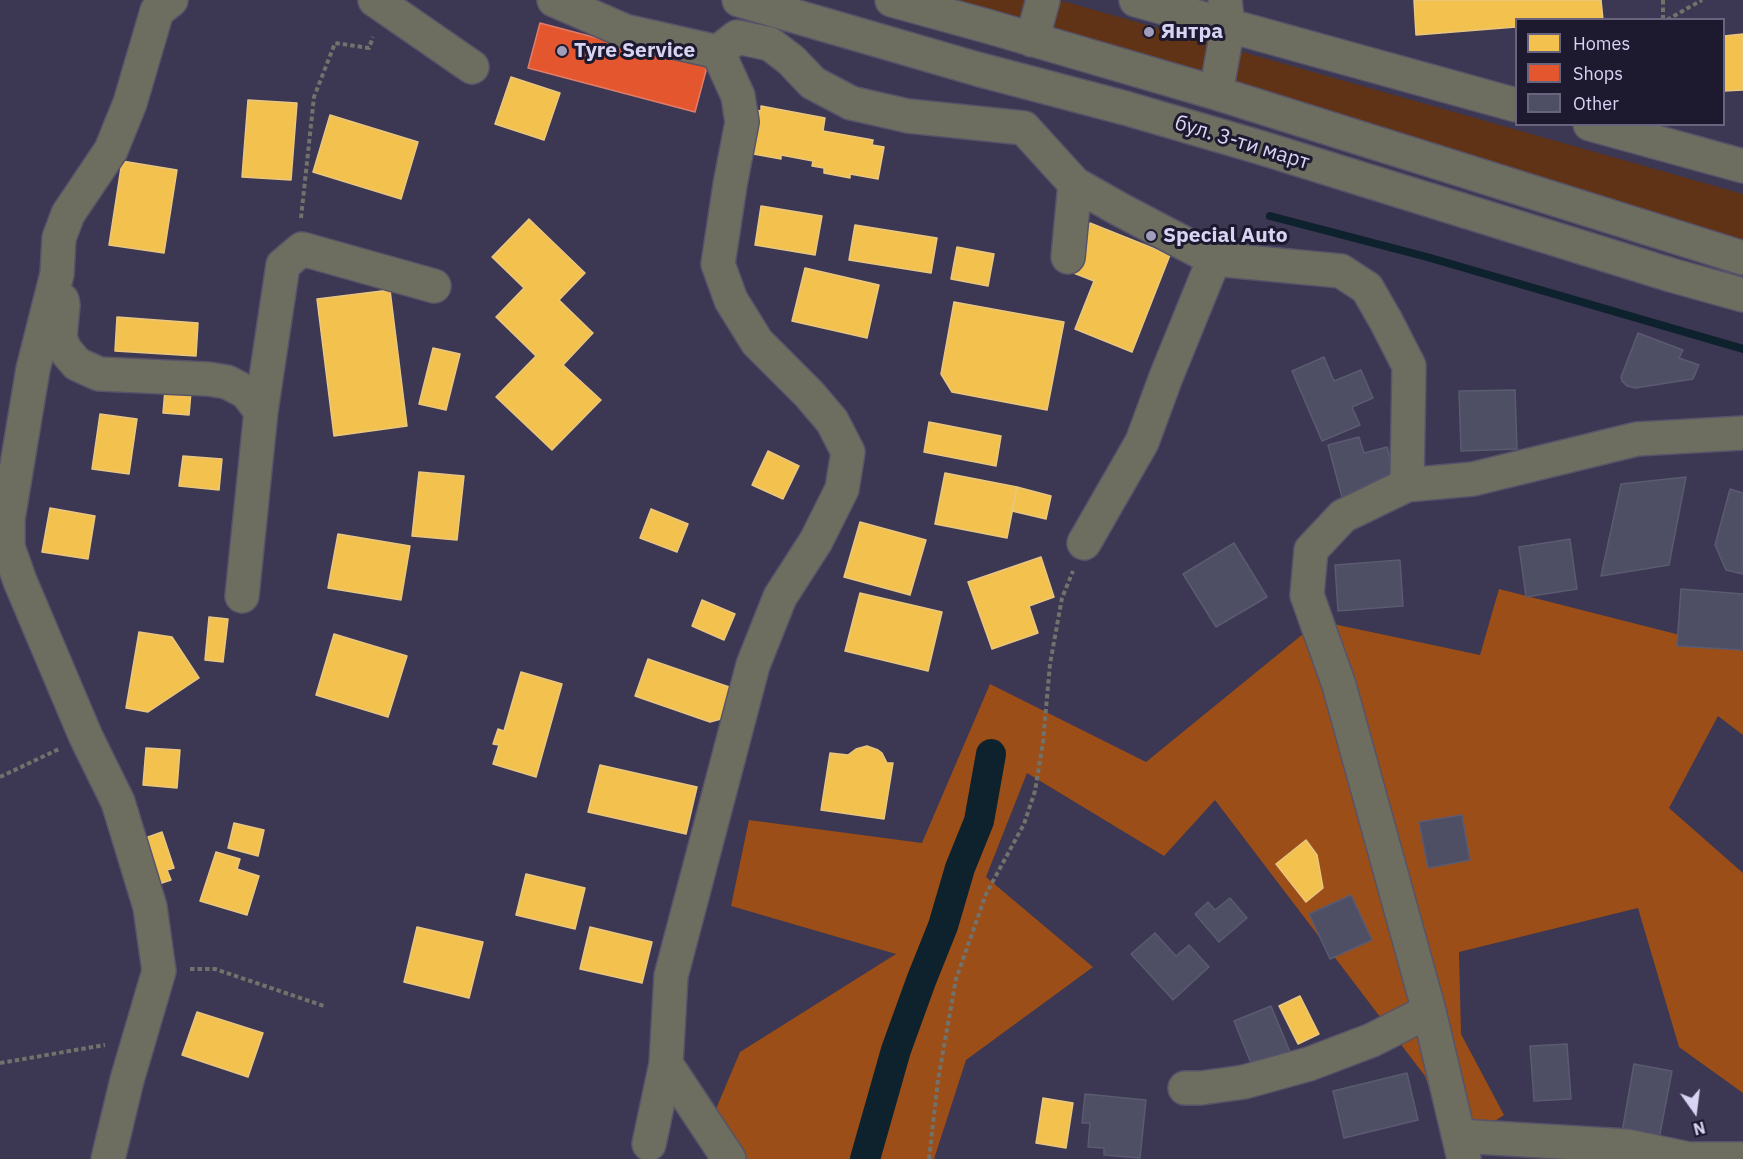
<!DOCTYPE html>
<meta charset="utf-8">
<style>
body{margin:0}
#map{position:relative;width:1743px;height:1159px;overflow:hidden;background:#3c3752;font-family:"IBM Plex Sans",sans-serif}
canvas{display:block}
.legend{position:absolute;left:1515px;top:18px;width:210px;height:108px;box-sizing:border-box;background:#1d192f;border:2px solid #68647e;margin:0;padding:8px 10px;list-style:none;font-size:18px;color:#d8d5f4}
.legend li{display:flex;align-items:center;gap:12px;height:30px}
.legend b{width:30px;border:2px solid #68647e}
.north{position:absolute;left:1665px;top:1081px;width:60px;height:60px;-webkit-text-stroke:4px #1d192f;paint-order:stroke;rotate:166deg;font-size:16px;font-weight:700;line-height:24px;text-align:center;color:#d8d5f4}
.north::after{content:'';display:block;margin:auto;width:21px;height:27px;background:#d8d5f4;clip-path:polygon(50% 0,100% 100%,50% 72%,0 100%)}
</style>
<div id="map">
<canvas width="1743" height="1159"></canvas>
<ul class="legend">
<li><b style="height:16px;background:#f2c14e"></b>Homes</li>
<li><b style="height:16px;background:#e4572e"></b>Shops</li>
<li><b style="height:16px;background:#4e4f65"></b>Other</li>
</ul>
<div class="north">N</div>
</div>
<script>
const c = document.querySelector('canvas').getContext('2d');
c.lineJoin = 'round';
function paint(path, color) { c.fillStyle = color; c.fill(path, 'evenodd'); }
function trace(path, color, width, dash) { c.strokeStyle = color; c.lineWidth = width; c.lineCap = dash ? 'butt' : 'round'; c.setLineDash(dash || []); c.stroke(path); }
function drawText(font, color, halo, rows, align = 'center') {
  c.font = font + ' "IBM Plex Sans",sans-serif'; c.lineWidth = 6; c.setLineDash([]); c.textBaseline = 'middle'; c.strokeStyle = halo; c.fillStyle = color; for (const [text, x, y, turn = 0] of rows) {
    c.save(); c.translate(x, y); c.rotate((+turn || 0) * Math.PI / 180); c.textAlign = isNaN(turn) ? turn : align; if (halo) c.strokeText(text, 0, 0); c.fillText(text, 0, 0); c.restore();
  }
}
const green = new Path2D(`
 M892 0H1059L1743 194V258Z`);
const forest = new Path2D(`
 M1499 589 1743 651V735L1718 716 1669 808 1743 873V1093L1679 1047 1638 908 1459 952 1461 1034 1504 1115 1451 1150 1425 1076 1215 800 1164 856 1027 773 986 877 1093 967 966 1060 934 1159H735L716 1109 740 1052 896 954 731 906 749 820 922 843 990 684 1146 762 1319 621 1480 655Z`);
const homes = new Path2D(`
 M1414 0H1601L1603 20H1516V27L1416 35Z
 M1743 34V90L1724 91V36Z
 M511 77 560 93 544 140 495 124Z
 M248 100 297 103 291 180 242 177Z
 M761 106 825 118 823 131 873 140 872 145 884 147 878 179 850 174V178L824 173V168L812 166 813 161 781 155V159L748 153 755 110 761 111Z
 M330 115 418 142 401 199 313 172Z
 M122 161 177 170 164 253 109 245Z
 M761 206 822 216 815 255 755 245Z
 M529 219 585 273 559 300 593 333 563 365 601 400 552 450 496 397 536 356 496 317 524 288 492 257Z
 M1090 223 1170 255 1132 352 1075 329 1094 281 1071 272Z
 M855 225 937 238 931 273 849 260Z
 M957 247 994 254 988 286 951 279Z
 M805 268 879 285 867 338 792 321Z
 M390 290 407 426 334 436 317 299Z
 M954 302 1064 322 1047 410 952 392 941 374Z
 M117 317 198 323 196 356 115 351Z
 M433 348 460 354 446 410 419 404Z
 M166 378 192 380 189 415 163 413Z
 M100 414 137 419 129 474 92 469Z
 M929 422 1001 436 996 466 924 452Z
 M768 451 799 466 783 499 752 485Z
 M183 456 222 459 219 490 179 486Z
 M419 472 464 476 457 540 412 536Z
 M945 473 1017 487 1007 538 935 524Z
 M1017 487 1051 496 1046 519 1012 511Z
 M50 508 95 516 88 559 42 552Z
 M651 509 688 524 677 552 640 538Z
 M860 522 926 540 910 595 844 577Z
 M338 534 410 546 401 600 328 588Z
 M1041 557 1054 597 1029 606 1038 633 992 649 968 582Z
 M860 593 942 612 928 671 845 651Z
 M702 600 735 614 724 640 692 626Z
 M209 617 228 619 223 662 205 660Z
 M139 632 172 637 199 678 148 712 126 708Z
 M334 634 407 656 388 717 316 695Z
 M648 659 732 688 721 719 710 722 635 696Z
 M521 672 562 684 536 777 493 764 499 745 493 744 498 729 504 731Z
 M867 746 878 750 882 753 887 763H893L884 819 821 810 830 753 848 755 856 749Z
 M146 748 180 750 177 788 143 785Z
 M600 765 697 787 686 834 588 812Z
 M234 823 264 830 258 856 228 848Z
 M162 832 174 868 167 870 171 880 153 886 137 841Z
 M1306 840 1317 855 1323 888 1306 902 1276 864Z
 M216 852 240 859 237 869 259 876 247 915 200 901Z
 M526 874 585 888 575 929 516 915Z
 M417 927 483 942 469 998 404 982Z
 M590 927 652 942 642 983 580 969Z
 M1300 996 1319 1034 1298 1044 1279 1006Z
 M197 1012 263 1033 248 1077 182 1055Z
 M1043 1098 1073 1103 1066 1148 1036 1143Z`);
const shops = new Path2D(`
 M540 23 707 67 695 112 528 68Z`);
const stream = new Path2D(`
 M1270 216 1427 257 1743 349`);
const canal = new Path2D(`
 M865 1159 896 1050 921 981 943 926 960 868 979 821 991 754`);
const building = new Path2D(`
 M1638 333 1683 350 1679 358 1699 365 1693 379 1635 388 1627 386 1622 381 1621 377Z
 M1324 357 1334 381 1361 370 1373 398 1352 407 1360 425 1322 441 1292 371Z
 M1515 390 1517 449 1461 451 1459 391Z
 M1359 437 1364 453 1387 447 1397 482 1342 497 1328 445Z
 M1686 477 1669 565 1601 576 1621 484Z
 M1730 489 1743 493V574L1726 570 1715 545Z
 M1570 539 1577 589 1526 597 1519 547Z
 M1234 543 1267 597 1216 627 1183 574Z
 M1400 560 1403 606 1338 611 1335 565Z
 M1681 589 1743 594V650L1677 646Z
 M1462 815 1470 860 1428 868 1419 822Z
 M1351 895 1372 940 1330 959 1309 914Z
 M1230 898 1247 918 1219 942 1195 914 1208 902 1215 910Z
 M1155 933 1176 956 1189 945 1209 967 1173 1000 1131 954Z
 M1271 1006 1290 1052 1253 1068 1234 1021Z
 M1567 1044 1571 1099 1534 1101 1530 1046Z
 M1634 1064 1672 1071 1659 1139 1622 1132Z
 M1407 1073 1418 1120 1344 1138 1333 1091Z
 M1085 1094 1146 1100 1140 1158 1104 1155V1148L1088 1147 1090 1123H1082Z`);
const path = new Path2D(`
 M1663 0V20
 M1667 20 1702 0
 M301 218 314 97 335 43 369 48 373 37
 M0 777 59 749
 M190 969H215L324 1006
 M0 1063 105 1045
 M929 1159 938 1080 956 979 986 894 1024 824 1035 791 1043 742 1050 664 1062 598 1073 571`);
const minor = new Path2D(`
 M375 0 472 67
 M554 0 625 31 718 52
 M739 0 977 69 1125 108 1262 148 1671 275 1743 295
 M892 0 990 27 1216 93 1743 258
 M1136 0 1516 105
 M1032 40 1043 0
 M718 52 737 37 770 44 791 60 813 83 851 103 908 116 1024 128 1075 184 1119 209 1214 259 1341 271 1367 288 1386 321 1409 366 1407 485 1343 516 1311 550 1307 595 1339 685 1429 1011 1464 1159
 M718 52 738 96 742 122 730 185 718 264 731 300 757 342 809 394 832 421 848 452 842 489 816 541 780 597 753 665 671 976 666 1064 729 1159
 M1216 93 1228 26 1225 0
 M1590 124 1743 166
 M1068 257 1075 184
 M62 300 63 305 60 338 65 350 77 364 99 374 208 379 227 382 246 392 261 411
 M1407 485 1473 479 1637 439 1743 433
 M1084 543 1142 442 1166 377 1214 259
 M242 596 261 411 283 265 302 249 434 286
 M1185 1088H1201L1244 1082 1309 1064 1372 1040 1429 1011
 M1459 1136 1627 1146 1689 1159H1743
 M649 1144 666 1064
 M108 1159 127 1080 159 971 150 907 118 802 86 737 20 581 8 547V519L33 369 57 274 59 238 68 214 111 150 130 103 157 11 171 0`);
const markers = [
 [1149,32,6,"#a19ebb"],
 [562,51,6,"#a19ebb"],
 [1151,236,6,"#a19ebb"]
];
const poiNames = [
 ["Янтра",1161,32],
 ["Tyre Service",574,51],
 ["Special Auto",1163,236]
];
const streetNames = [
 ["бул. 3-ти март",1242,143,17]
];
paint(green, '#603316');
paint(forest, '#9b4e17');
paint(homes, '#f2c14e');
trace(homes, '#eac780', 1.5);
paint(shops, '#e4572e');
trace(shops, '#e07d69', 1.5);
trace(stream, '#0e222e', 8);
trace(canal, '#0e222e', 30);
paint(building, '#4e4f65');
trace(building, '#5a5b71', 1.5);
trace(minor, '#575369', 36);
trace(path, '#72726c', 4, [4.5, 3]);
trace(minor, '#6e6e60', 33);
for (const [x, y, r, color] of markers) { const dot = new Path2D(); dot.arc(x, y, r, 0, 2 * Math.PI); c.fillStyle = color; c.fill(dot); trace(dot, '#1d192f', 2); }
drawText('bold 21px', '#d8d5f4', '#1d192f', poiNames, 'left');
drawText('21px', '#d8d5f4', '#1d192f', streetNames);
</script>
